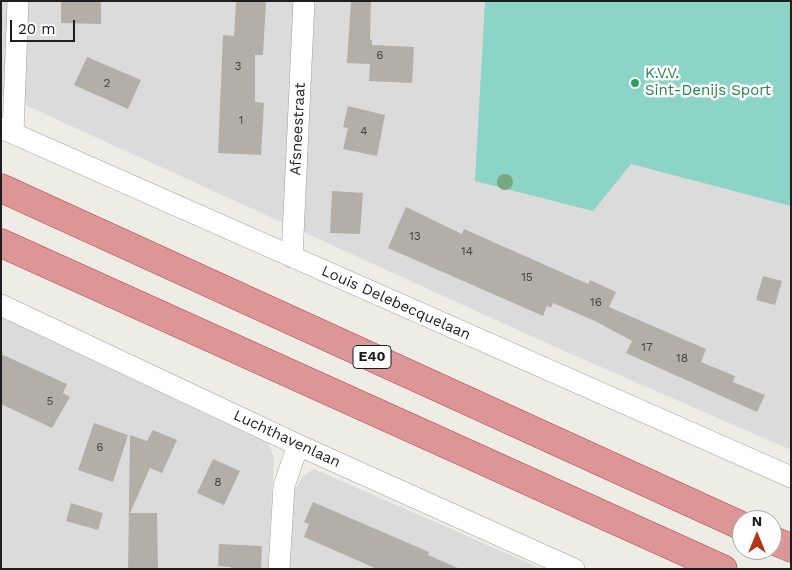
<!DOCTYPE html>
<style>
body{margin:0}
#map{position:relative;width:792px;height:570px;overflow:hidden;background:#eeede5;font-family:"Work Sans",sans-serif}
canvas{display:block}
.frame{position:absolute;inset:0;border:2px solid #1e1e1e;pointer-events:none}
.north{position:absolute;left:732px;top:510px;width:50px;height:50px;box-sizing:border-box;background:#fff;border:1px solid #a5a5a5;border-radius:50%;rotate:0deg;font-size:14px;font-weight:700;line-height:20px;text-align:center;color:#1e1e1e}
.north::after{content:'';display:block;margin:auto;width:18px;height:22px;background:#b53617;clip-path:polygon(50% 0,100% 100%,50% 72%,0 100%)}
.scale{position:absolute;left:10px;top:20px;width:65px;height:22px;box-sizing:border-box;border:2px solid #1e1e1e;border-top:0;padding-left:6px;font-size:15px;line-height:18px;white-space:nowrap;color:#1e1e1e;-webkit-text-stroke:4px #fff;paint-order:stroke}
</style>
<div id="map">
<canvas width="792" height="570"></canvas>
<div class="frame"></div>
<div class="north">N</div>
<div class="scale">20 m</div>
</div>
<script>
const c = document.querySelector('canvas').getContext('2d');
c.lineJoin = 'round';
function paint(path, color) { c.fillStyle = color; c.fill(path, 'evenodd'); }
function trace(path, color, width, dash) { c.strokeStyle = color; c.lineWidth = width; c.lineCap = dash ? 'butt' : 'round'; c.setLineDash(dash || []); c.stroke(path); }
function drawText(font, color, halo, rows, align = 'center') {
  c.font = font + ' "Work Sans",sans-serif'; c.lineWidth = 5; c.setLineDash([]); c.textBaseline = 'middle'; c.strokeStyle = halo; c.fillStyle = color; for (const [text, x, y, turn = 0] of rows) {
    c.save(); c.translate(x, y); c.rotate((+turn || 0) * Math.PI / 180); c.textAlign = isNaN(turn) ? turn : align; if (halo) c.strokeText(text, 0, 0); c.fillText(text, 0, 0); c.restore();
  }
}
const residential = new Path2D(`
 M1 1H791V450L555 347 1 94Z
 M1 317 269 444 274 458 268 569H1Z
 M314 469 542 569H289L293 493 303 476Z`);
const pitch = new Path2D(`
 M485 1H791V206L631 164 593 211 475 181Z`);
const building = new Path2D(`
 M61 1H101V24L61 23Z
 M236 1H266L263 55H255V102L264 103 261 155 218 153 223 35 234 36Z
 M351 1H371L370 40H372V45L414 47 412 83 369 81 370 64 347 63Z
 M87 57 141 80 128 109 74 85Z
 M348 106 385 115 377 156 343 149 348 128 343 127Z
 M332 191 363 193 360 234 330 233Z
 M406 207 462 234 464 229 588 284 590 280 616 292 609 307 706 349 701 362 735 376 733 382 765 395 757 412 626 353 632 341 595 321 553 303 551 308 547 306 543 316 388 248Z
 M763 276 782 281 775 305 756 300Z
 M1 354 67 384 63 393 70 397 52 428 1 404Z
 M94 423 128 435 113 482 78 470Z
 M153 430 177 440 162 473 150 468 130 513H157L158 569H128L130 435 147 441Z
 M213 459 240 471 224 505 197 493Z
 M313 502 429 552 428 555 460 569H377L304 537 309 524 304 522Z
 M71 503 103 513 98 530 66 521Z
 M219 544 262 546 261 569H231V567L218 566Z`);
const minor = new Path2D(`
 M1 128 791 477
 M13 133 18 1
 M292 257 304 1
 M1 305 298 445 574 569
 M279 569 284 486 298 445`);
const motorway = new Path2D(`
 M1 188 742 526
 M1 243 723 569
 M772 540 791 548`);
const trees = [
 [505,182]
];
const markers = [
 [635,83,5,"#2e9e5b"]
];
const numberNames = [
 ["6",380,55],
 ["3",238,66],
 ["2",107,83],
 ["1",241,120],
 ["4",364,131],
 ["13",415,236],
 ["14",467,251],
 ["15",527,277],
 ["16",596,302],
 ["17",647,347],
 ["18",682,358],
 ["5",50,401],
 ["6",100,447],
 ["8",218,482]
];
const shields = [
 [372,357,38]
];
const shieldNames = [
 ["E40",372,357]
];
const leisureNames = [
 ["K.V.V.",645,74],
 ["Sint-Denijs Sport",645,91]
];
const streetNames = [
 ["Afsneestraat",298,129,-87],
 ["Louis Delebecquelaan",396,303,24],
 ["Luchthavenlaan",287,439,25]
];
paint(residential, '#dcdbdb');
paint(pitch, '#8cd4c6');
paint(building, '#b3afa8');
trace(minor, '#9f9f9f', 22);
trace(motorway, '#c5394e', 29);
trace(minor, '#fff', 21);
trace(motorway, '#dc9696', 28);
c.fillStyle = '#78a882';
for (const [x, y] of trees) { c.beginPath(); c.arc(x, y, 8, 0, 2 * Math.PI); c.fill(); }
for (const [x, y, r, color] of markers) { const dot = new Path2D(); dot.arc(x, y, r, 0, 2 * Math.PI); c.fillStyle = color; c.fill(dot); trace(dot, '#fff', 2); }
drawText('12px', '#434240', null, numberNames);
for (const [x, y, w] of shields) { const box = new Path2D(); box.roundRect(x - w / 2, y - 11.5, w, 23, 4); c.fillStyle = '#fff'; c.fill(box); trace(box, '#1e1e1e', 1); }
drawText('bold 14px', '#1e1e1e', null, shieldNames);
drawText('15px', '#27864d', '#fff', leisureNames, 'left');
drawText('15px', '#1e1e1e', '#fff', streetNames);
</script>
